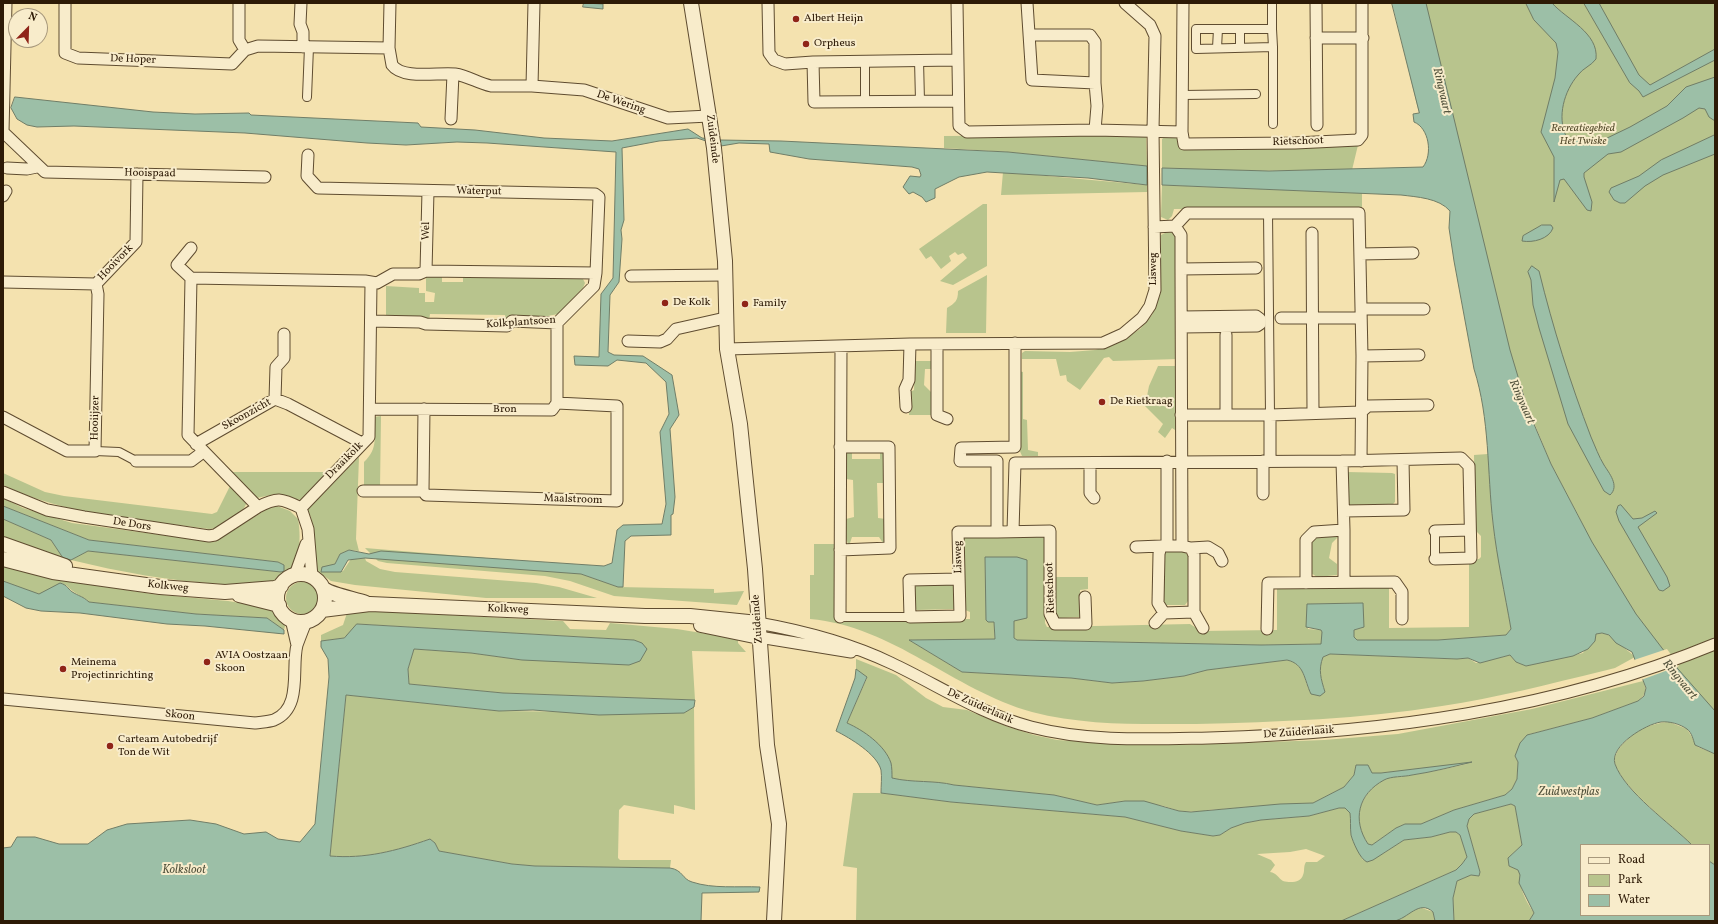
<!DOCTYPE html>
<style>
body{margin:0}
#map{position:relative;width:1718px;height:924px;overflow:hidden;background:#f4e2af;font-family:Vollkorn,serif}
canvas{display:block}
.frame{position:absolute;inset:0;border:4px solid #2d1a06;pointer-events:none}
.legend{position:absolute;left:1580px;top:844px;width:130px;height:72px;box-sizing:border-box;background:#f8eccb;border:1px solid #a7987c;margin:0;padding:5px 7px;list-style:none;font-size:12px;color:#2d1a06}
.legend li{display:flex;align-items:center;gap:8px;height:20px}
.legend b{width:20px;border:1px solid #a7987c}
.north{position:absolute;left:8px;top:8px;width:40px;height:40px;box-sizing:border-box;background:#f8eccb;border:1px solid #a7987c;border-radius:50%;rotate:23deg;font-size:11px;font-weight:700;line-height:16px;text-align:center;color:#2d1a06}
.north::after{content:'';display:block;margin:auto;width:14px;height:18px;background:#8f2418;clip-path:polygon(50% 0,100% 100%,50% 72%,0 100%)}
</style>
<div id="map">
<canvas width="1718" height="924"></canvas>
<div class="frame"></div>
<ul class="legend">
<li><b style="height:5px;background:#f8eccb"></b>Road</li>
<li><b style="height:11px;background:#b8c48d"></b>Park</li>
<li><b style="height:11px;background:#9cbfa7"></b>Water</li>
</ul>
<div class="north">N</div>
</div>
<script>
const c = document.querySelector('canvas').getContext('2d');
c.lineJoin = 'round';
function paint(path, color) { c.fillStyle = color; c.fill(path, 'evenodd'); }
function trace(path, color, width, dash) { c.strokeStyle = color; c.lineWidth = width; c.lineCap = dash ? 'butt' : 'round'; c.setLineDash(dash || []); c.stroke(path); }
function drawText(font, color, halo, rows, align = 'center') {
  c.font = font + ' Vollkorn,serif'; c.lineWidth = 4; c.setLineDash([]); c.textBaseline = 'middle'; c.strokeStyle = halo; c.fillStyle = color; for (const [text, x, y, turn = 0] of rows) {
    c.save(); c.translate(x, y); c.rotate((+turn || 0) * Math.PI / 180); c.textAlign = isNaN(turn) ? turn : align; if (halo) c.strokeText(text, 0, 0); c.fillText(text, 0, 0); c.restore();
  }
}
const green = new Path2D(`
 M1415 3H1715V730L1609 586 1579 517 1551 464 1529 410 1522 388 1499 335Z
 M1146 135 1147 166 1008 152 944 148V136Z
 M1166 136H1177L1181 140 1358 145 1352 170 1232 171 1162 168V139Z
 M1003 172 1147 185V192L1001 195Z
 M1162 185 1362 193V207L1178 209H1174L1172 216 1168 220 1161 217Z
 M983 204H987V266L953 285 940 281 967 258 963 253 958 255 955 252 949 256 951 261 941 269 931 256 926 259 919 249Z
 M1167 232 1178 233V359L1113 361 1109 357 1104 358 1080 390 1067 381 1066 375 1060 376 1056 359H1022V353L1025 351 1070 352 1095 350 1120 342 1140 329 1152 315 1161 292V235Z
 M442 274V282H463V274L475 277 574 279 577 276 585 278 583 279 585 283 583 288 558 314 548 316V319L506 321 505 315 430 314 429 321 425 317H386V286L419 288V293H425V302H434L435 293 426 291V276Z
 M987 275 986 333H946L947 308C955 303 958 301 958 291Z
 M915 361H932L931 369H925L924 385 932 393V415H909L910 392 914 390Z
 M1158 366H1178V432L1172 428 1165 438 1158 432 1163 424 1145 406 1149 386Z
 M1018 371 1023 372V419L1027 420 1028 450 1038 452V456H1022L1019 449Z
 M381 416 380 488H364V462C379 448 374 436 374 417Z
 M852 452V459H880V452L885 455 886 483H877L878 518 886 519V541L883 543 879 537H852L849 546 846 539V519L854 517 853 480 846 479 847 453Z
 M1488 454 1493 524 1511 629 1506 635 1438 640H1356L1354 637V630L1361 628 1363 603 1307 604 1308 629 1321 630 1322 632V644L1261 645 1017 640 1014 638V621L1017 620V557H985L988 622H994L995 639 909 640 962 672 1071 678 1112 683 1143 681 1184 676 1206 670 1287 660C1302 664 1304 674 1308 688L1325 692C1321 679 1318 670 1323 657L1330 654 1457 659 1468 658 1476 663 1483 662 1510 655 1516 662 1526 666 1583 653 1595 634C1600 633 1604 633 1608 635 1611 636 1633 655 1635 657L1615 668 1603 671C1549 684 1496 698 1442 706 1361 719 1278 722 1196 724 1141 724 1086 726 1032 712 953 690 893 626 810 619V575H814V544H835V618L970 619V612L963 609 962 539 964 537 1039 535 1044 537 1045 623 1047 627 1190 624 1201 631 1277 630V587L1389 584V628L1469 627V562L1470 560 1479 559 1481 557V536L1475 530 1474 455Z
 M359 457 356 539 359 551 349 550 340 554 335 564 330 566 333 572 343 571 351 559 365 558 366 561 380 569 395 572 536 583 559 587 597 598H486L355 585 331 581 317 571 315 563 311 517 307 510Z
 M231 472H329L300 500 275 494 257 498Z
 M1347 472 1392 473 1395 474V502L1393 504 1348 505Z
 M3 473 45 492 64 496 212 514 217 512 230 486 247 502C242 516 223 528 209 529 139 519 67 516 3 485Z
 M3 498 23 508 72 523 214 542 267 509 277 506 290 511 298 519C302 541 300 572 275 582 259 589 238 585 221 584 170 581 120 572 71 560L88 551 281 572 284 570V565L278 562 89 540 3 506Z
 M3 519 51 540 63 558 48 556 3 540Z
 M1339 536 1332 543 1329 558 1337 564V575L1317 577 1311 573 1312 541 1315 537Z
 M365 548 572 565 581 574 618 587 714 589V593L744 591 737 605 614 596 570 581 545 576 387 563 378 561Z
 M1165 550 1180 551 1186 553 1189 558 1188 601 1185 605H1163L1161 558Z
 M3 564 61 580 152 594 228 601 259 606 271 610 285 626 284 630 267 618 196 614 89 602C81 595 73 593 66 585L39 595 3 581Z
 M1056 577H1088V589L1080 590 1081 617 1059 618 1056 616Z
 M912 582H954V609L917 610 913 608Z
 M286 598a16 16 0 1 1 32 0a16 16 0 1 1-32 0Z
 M372 611 563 621 570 629 606 630 610 623 677 629 738 639V643L746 652 692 651 695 700 503 693 409 684 408 669 414 649 471 653 522 660 642 643 634 640 617 639 358 624 344 638 321 641V635L343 625 347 613Z
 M856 659 896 675 926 698 943 707 967 710 1006 726 1034 735 1057 740 1136 745H1185L1324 740 1398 734 1532 709 1643 681C1647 690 1646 694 1638 701L1592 718 1530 734 1515 756 1518 762 1517 779 1512 789 1505 795 1454 810 1421 824H1405L1396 828 1372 845 1368 844C1365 840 1362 836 1360 831 1353 811 1367 788 1385 779 1392 776 1404 777 1412 775 1431 772 1449 768 1467 764L1381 773H1372L1356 765 1354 775 1344 787 1313 803 1207 810 1202 812 1179 811 1164 806 1125 801 1097 805 1054 795 954 785C934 780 914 783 892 778 890 754 869 733 847 723L867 678 856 669Z
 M346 695 499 711 684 713 694 707 695 810 674 805V814L624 805 619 810 618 858 620 860H671L670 868 535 866 512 864 439 851 435 843 430 839C396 851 365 859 330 856Z
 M1669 722 1687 729 1698 747 1715 754V865L1709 861V845H1692C1674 827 1621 787 1615 763 1613 755 1622 744 1627 740 1638 729 1653 723 1669 722Z
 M853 793H881L951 802 1125 817 1181 831 1213 836 1220 835 1231 828 1245 823 1261 820 1309 816 1339 808H1345L1350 813 1351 836 1363 860 1384 853 1404 840 1431 837 1450 832H1456L1460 835 1467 857 1462 864 1456 870 1341 921H856L857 868 843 866ZM1306 849 1325 856 1317 862H1306C1303 867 1305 871 1303 875 1301 883 1290 883 1283 881 1278 878 1277 873 1270 872L1275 865 1271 860 1257 854 1290 852Z
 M1511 804 1515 806 1522 845 1508 858 1509 866 1518 870 1521 875C1518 887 1527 903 1534 913L1529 921H1454L1453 898 1457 881 1471 875 1479 876 1480 872 1467 826 1469 819 1474 814Z
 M1422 908 1433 912 1435 921H1395L1416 909Z`);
const water = new Path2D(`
 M584 3 603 4V9L583 7Z
 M1392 3H1426L1510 350 1528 410 1551 464 1592 542 1636 614 1678 669 1715 711V754L1695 745C1693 739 1692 733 1687 729 1680 724 1669 721 1661 722 1646 724 1609 746 1615 764 1625 792 1671 824 1692 845H1581V915H1709V861L1715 865V921H1529L1534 913 1519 883 1520 875 1518 870 1509 866 1508 858 1522 845 1515 806 1511 804 1474 814 1469 819 1467 826 1480 872 1479 876 1471 875 1457 881 1453 898 1454 921H1435L1433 912C1419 899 1408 919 1394 921 1377 924 1358 921 1341 921L1456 870 1462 864 1467 857 1460 835 1456 832H1450L1431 837 1404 840 1373 860 1367 862C1360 859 1353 842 1351 835 1350 827 1351 820 1350 813L1345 808H1339L1309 816 1261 820 1245 823 1231 828 1220 835 1213 836 1181 831 1125 817 951 802 881 793C881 786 882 777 881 770 877 754 850 738 836 731L855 678 856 669 867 677 847 723C863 730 885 745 891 763 892 768 892 773 892 778 913 783 934 780 954 785L1054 795 1097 805 1125 801H1144L1179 811 1191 812 1280 804 1313 803 1344 787 1354 775 1356 765H1368L1372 773H1381L1472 762C1452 767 1432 772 1412 775 1404 777 1391 776 1384 780 1358 794 1352 820 1368 844L1372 845 1396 828 1405 824H1421L1454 810 1505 795 1512 789 1517 779 1518 762 1515 756 1520 743 1527 735 1592 718 1638 701 1644 696 1646 688 1632 652 1616 643 1609 635 1602 633 1596 634 1595 641 1588 649 1573 656 1526 666 1516 662 1510 655 1480 663 1468 658 1457 659 1330 654 1323 657C1318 670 1321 679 1325 692L1320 696 1311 694C1304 680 1305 664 1287 660L1207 670 1184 676 1143 681 1112 683 1071 678 962 672 909 640 995 639 994 622H988L986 620 985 557H1017L1027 560V618L1014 621V638L1017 640 1261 645 1321 644 1322 632 1321 630 1306 627 1307 604 1363 603 1364 627 1354 630V637L1357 640H1438L1506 635 1511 629C1505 594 1497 559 1493 523 1487 472 1490 419 1474 369L1454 261 1449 228 1450 211C1439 198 1417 197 1401 195L1162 185V168L1269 171 1423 167C1433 154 1429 128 1414 122L1413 114 1419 113Z
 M1526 3H1552C1566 19 1599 33 1596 59 1591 66 1583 68 1578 75 1564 91 1557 117 1566 136L1586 142 1603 140 1630 127 1667 106 1686 87 1715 77V121L1709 117 1705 109 1699 108 1683 118 1621 152 1608 154 1584 173V177L1592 202 1591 211 1587 210 1564 179 1560 180 1554 202V157L1541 132 1555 78 1558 52 1556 43 1534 20Z
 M1584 3H1599L1639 75 1650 85 1715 49V60L1643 97 1639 91 1630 83Z
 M15 97 153 112 195 114 249 113 251 115 418 123 421 127 475 130 544 138 612 141 688 129 702 138 720 140 781 141 1008 152 1147 166V185L1088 178 987 172 959 177 935 189V198L926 202 922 197 913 192 909 194 903 187 910 176 920 177 921 175 919 169 912 167 809 159 770 152 769 144 739 143 721 146 697 138 659 141 622 148 624 220 621 230 622 239 619 282 610 295 608 352 614 355 643 356 672 375 679 415 670 429 675 497 673 514 671 515V535L631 536 625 541 623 587H618L581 574 365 558 348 560 341 572H321L322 567 335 564 340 554 349 550 369 554 381 551 604 566 612 563 617 530 623 525 662 524 666 504 660 432 669 414 666 382 646 363 617 360 608 366 575 365 574 356 599 357 601 294 613 278 616 152 487 143 457 142 406 145 367 143 245 133 74 126 37 127 27 125 17 119 11 108Z
 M1715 135V154L1663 175 1645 186 1625 203H1620L1614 200 1609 192 1611 188 1639 176 1661 160Z
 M1542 225H1551L1553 228C1549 239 1533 243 1522 241L1523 236Z
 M1532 266 1539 271C1553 328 1570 382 1591 437 1595 446 1599 457 1604 465 1609 473 1620 486 1610 495L1604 491 1568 424 1539 328 1533 305 1531 280 1528 272Z
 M1621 505 1633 519 1642 518 1655 511 1657 513 1638 527 1667 577 1670 586 1663 591 1659 590 1619 521 1616 512 1618 506Z
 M3 506 89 540 278 562 284 565V571L281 572 88 551 71 560 63 558 51 540 3 519Z
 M3 581 39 594 60 583C68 585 68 590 74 593 81 597 82 596 89 602L196 614 267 618 284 630V634L205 626 167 624 80 613 41 611 26 608 3 596Z
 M357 624 634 640 642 643 647 649 640 661 629 665 522 660 471 653 414 649 408 669 409 684 503 693 695 700 694 707 684 713 599 715 533 710 499 711 346 695 330 856C365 859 396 851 430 839L435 843 439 851 512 864 535 866 670 868C683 870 682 879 692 882 713 889 738 886 760 887L759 892 702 893 701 921H3V848L11 847 17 837H35L59 844H88L107 830 127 824 190 820 216 824 244 834 266 832 278 839 300 842 315 824 329 677 328 659 321 647V641L344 638Z`);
const pier = new Path2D(`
 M1667 649 1679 666 1641 680 1634 660Z`);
const pedestrian = new Path2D(`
 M1272 3V29
 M1196 29H1272L1273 47 1196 49Z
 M1240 29V48
 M1273 47V124
 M1217 48 1218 29
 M919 60 920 101
 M865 61V101
 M1183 95 1256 94
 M307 97 309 47
 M1268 212 1270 415
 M95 451 119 452 136 461
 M1435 559V531
 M840 617H910`);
const minor = new Path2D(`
 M65 3V53L78 58 232 64 245 50 258 46 389 48 392 65C403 80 439 72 455 74 468 76 478 83 491 86H532L584 90 668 118 709 116
 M239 3V40L245 50
 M301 3 300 24 303 32V47
 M768 3 769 53 774 60 785 64 813 62
 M957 3 959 126 967 132 1095 130 1182 132
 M1027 3 1032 80 1095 83
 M1183 3 1182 132 1184 144 1295 143 1358 140 1362 135V3
 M1316 3 1317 125
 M1029 35H1090L1095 42V83L1097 106 1095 130
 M1316 38H1363
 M389 48 390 3
 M956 60 813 62 814 102 957 101
 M532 86 534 3
 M451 119 453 74
 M3 132 45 172 265 177
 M3 132 6 3
 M308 155 307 176 318 188 595 194 599 197 596 273
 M7 168 27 169 37 167
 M3 196 6 191
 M1175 226 1181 235V269
 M1154 227 1175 226 1187 213H1359L1362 356 1361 461
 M1312 233 1313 412
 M191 248 177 265 191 278 365 281 377 283 393 274H419L426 271 596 273 594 286 557 323 512 321 507 326 426 324 420 322 371 321
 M1360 254 1413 253
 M426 271 428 191
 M631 276 725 275
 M191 278 188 435 258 507C277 497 281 498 301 508L369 437 371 283
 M3 282 96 284 136 242 137 174
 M1361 309H1424
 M1182 317 1256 316 1260 319V324L1257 326 1182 327
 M1281 318H1361
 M1226 335V415
 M628 341 660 342 667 339 676 329 725 318
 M937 344V415L947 419
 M727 349 910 344 1103 343 1123 334 1142 318 1150 306 1155 290 1153 130 1155 36 1150 25 1125 3
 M1362 356 1419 355
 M275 399 276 367 284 358V334
 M906 407 905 389 909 380 910 344
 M370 409 552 410 557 403V323
 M1181 415H1270L1361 412 1368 406 1428 405
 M1270 415V461
 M3 417 67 451H95L98 294 96 284
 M196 444 275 399 288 404 362 443
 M840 447H889L890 548 840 550
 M136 461H191L203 452
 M1167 461V545
 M1342 461 1344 530
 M1090 463V493L1094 498
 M363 491H423L426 495 617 501V406L557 403
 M423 491 424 409
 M3 492 47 510 84 517 209 536 215 535 258 507
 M1263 494V461
 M301 508 308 529 312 577
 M1344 511 1404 510 1403 460
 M1013 531 1015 463 1342 461 1461 458 1469 466 1471 558 1435 559
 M1435 531 1470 530
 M997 532 1050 531V614L1055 624H1086L1085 597
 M1182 546 1181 269 1256 268
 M1136 547 1161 546
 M1191 548 1208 547 1218 553 1222 561
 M295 575 306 544
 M959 579 909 580 910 617 960 616 958 532H997V461H960L961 448 1015 447V343
 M1306 583V540L1314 532 1344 530V581
 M1164 613 1158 603 1159 554 1161 546H1182L1191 548 1194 555V612L1203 628
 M840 617 841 346
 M291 619 297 645
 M758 623C803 631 849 643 891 663 938 685 980 714 1031 727 1088 742 1150 739 1209 738 1381 733 1555 710 1715 644
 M1155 623 1164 613 1194 612
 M1267 629 1268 583 1395 582 1402 592V619
 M759 637 851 652
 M3 699 255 723C261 722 268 722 274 720 303 708 291 668 297 645 300 637 303 629 306 622`);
const tertiary = new Path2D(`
 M691 3 714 148 725 261 727 349 740 424 755 569 767 745 779 824 774 921
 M3 544 65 566
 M3 559 53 572 160 587 225 592 275 588 281 586
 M277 598a24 24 0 1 1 48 0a24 24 0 1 1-48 0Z
 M324 589C332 595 355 599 366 603
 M239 595 279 605
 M322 610 370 604 645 616H690L758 623
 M701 625 759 637`);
const markers = [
 [796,19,4,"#8f2418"],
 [806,44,4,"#8f2418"],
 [665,303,4,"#8f2418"],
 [745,304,4,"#8f2418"],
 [1102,402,4,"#8f2418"],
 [207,662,4,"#8f2418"],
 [63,669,4,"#8f2418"],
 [110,746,4,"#8f2418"]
];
const poiNames = [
 ["Albert Heijn",804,19],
 ["Orpheus",814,44],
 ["De Kolk",673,303],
 ["Family",753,304],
 ["De Rietkraag",1110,402],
 ["AVIA Oostzaan",215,656],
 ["Skoon",215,669],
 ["Meinema",71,663],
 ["Projectinrichting",71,676],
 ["Carteam Autobedrijf",118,740],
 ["Ton de Wit",118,753]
];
const streetNames = [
 ["De Hoper",133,60,2],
 ["De Wering",621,103,19],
 ["Zuideinde",712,139,83],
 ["Rietschoot",1298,142,-2],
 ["Hooispaad",150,174,1],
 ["Waterput",479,192,1],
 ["Wel",427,231,-89],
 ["Hooivork",116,263,-46],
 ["Lisweg",1154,269,-90],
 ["Kolkplantsoen",521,323,-4],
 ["Bron",505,410],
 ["Skoonzicht",247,415,-29],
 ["Hooiijzer",96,418,-89],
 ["Draaikolk",345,461,-45],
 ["Maalstroom",573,500,2],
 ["De Dors",132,525,9],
 ["Lisweg",959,557,-91],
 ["Kolkweg",168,587,6],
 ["Rietschoot",1051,588,-92],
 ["Kolkweg",508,610,2],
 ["Zuideinde",758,619,-94],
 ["De Zuiderlaaik",980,707,24],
 ["Skoon",180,716,6],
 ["De Zuiderlaaik",1299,733,-4]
];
const parkNames = [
 ["Recreatiegebied",1583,129],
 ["Het Twiske",1583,142]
];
const waterNames = [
 ["Ringvaart",1441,91,77],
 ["Ringvaart",1521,402,66],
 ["Ringvaart",1679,680,51],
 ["Zuidwestplas",1569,793],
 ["Kolksloot",184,871]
];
paint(green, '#b8c48d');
paint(water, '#9cbfa7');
trace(water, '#707d67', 1);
paint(pier, '#f4e2af');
trace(pedestrian, '#5f4c30', 10);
trace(minor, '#5f4c30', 13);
trace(tertiary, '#5f4c30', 16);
trace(pedestrian, '#f8eccb', 8);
trace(minor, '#f8eccb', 11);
trace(tertiary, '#f8eccb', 14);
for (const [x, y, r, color] of markers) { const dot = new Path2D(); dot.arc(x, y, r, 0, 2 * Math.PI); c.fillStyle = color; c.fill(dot); trace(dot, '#f8eccb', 1.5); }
drawText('11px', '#2d1a06', '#f8eccb', poiNames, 'left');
drawText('11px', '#2d1a06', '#f8eccb', streetNames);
drawText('italic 11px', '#574d2e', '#f8eccb', parkNames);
drawText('italic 12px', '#54543e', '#f8eccb', waterNames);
</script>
